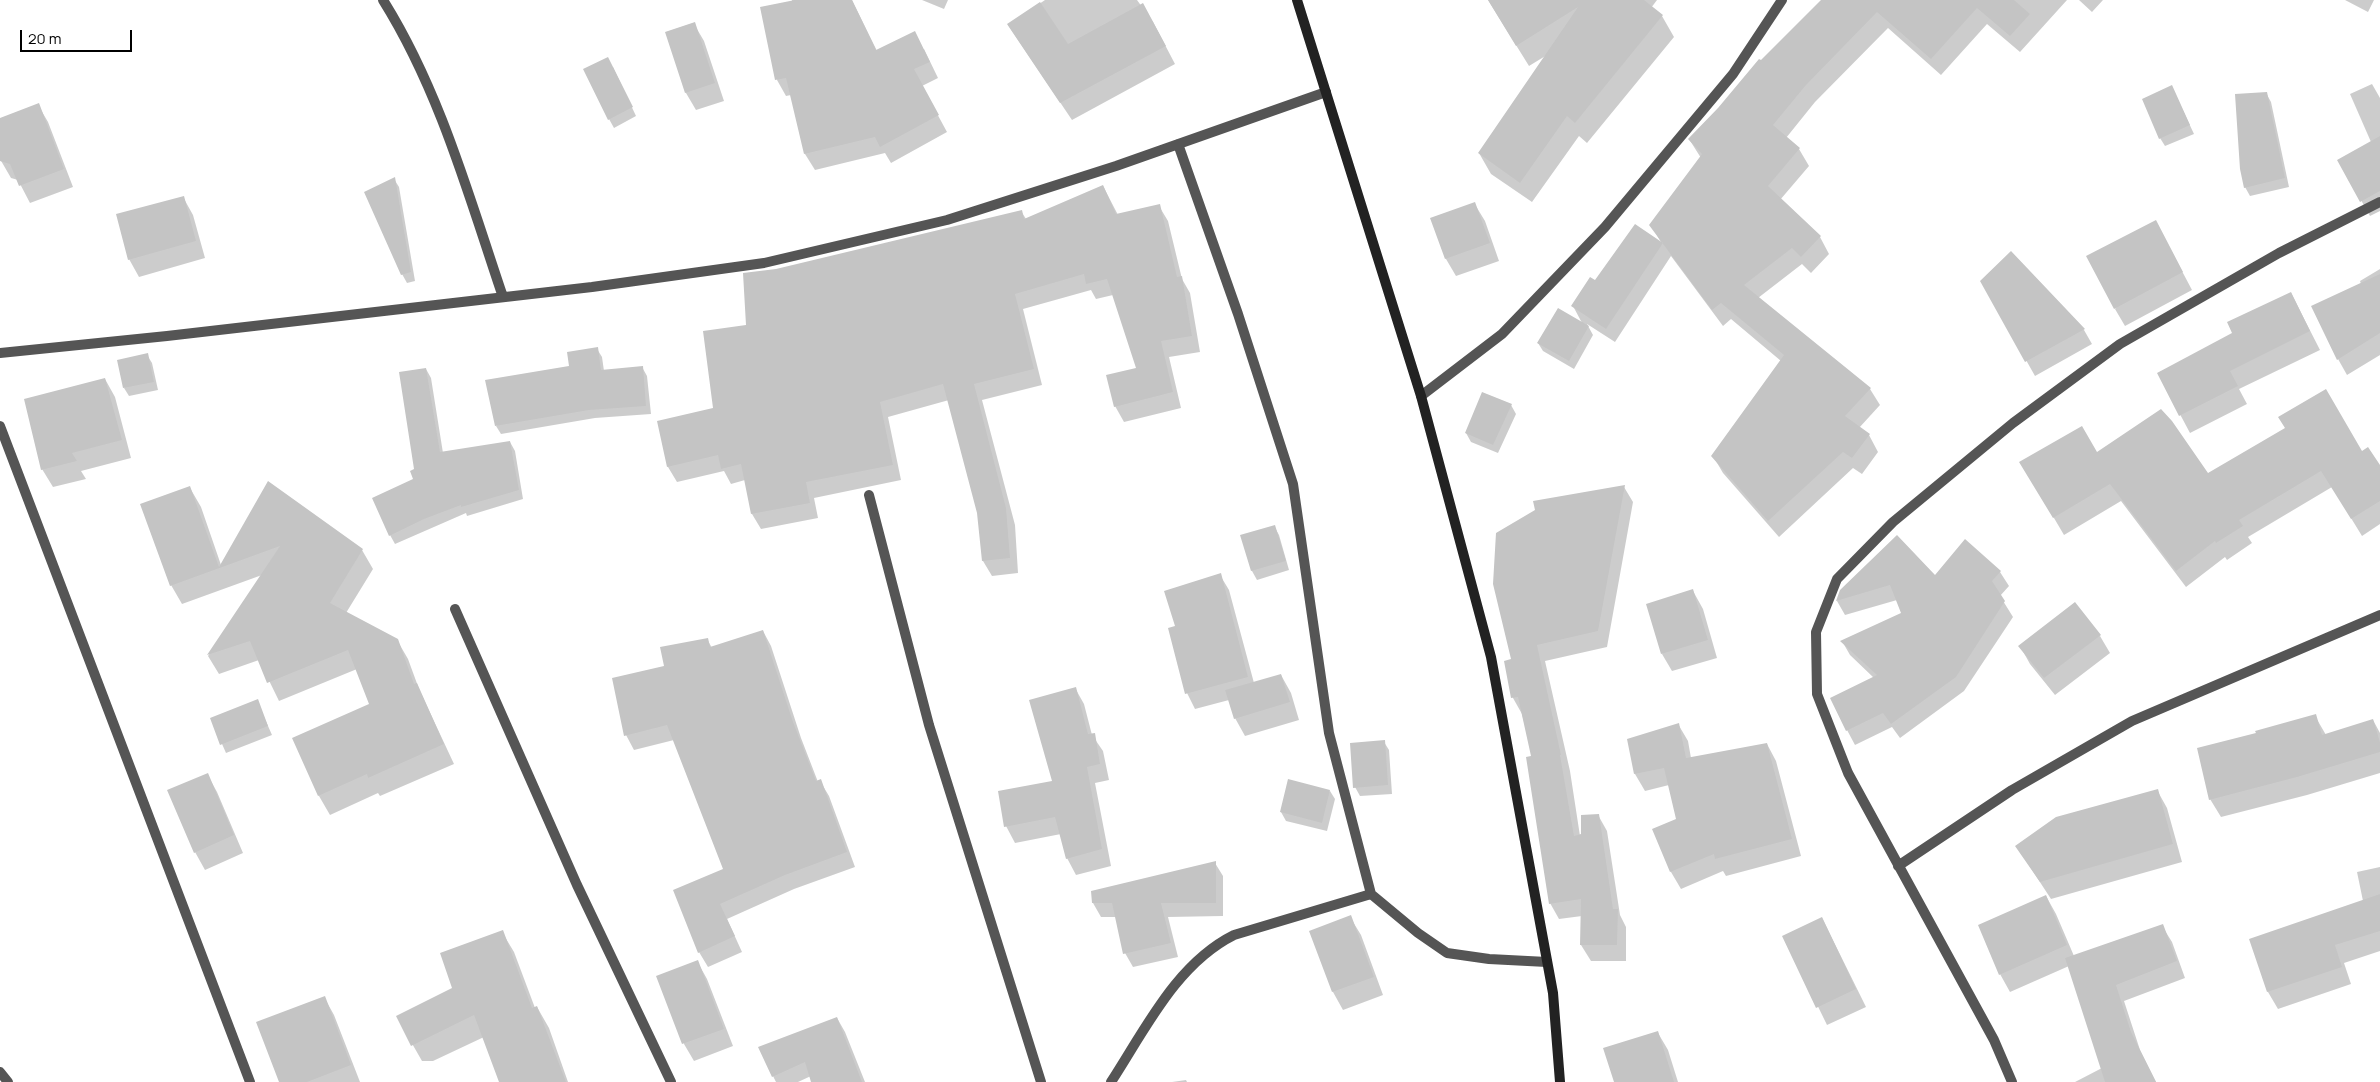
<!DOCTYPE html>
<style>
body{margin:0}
#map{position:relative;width:2380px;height:1082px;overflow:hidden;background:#fff;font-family:Manrope,sans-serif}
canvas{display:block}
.scale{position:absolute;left:20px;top:30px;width:112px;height:22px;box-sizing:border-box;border:2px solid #000;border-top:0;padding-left:6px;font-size:15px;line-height:18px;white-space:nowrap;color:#000;-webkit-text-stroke:4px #fff;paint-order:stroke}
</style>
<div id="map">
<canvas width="2380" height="1082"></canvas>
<div class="scale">20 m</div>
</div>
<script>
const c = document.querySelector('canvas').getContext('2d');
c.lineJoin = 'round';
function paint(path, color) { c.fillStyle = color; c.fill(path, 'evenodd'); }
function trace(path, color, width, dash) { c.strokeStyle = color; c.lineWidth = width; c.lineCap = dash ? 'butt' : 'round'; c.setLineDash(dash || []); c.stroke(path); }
const shadow = new Path2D(`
 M792 0H852L877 51 924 49 938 78 922 86 947 132 891 163 885 153 815 170 805 154 791 95 786 96 777 80Z
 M922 0H948L944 9Z
 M1045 0H1137L1153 22 1175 64 1072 120 1008 25Z
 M1488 0H1657L1651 8 1662 16 1674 37 1587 143 1579 136 1532 202 1491 174 1479 153 1547 55 1529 66Z
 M1822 0H2067L2020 52 1987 24 1941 75 1888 28 1815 102 1786 138 1799 149 1809 166 1780 200 1820 237 1829 254 1811 273 1802 264 1758 298 1870 389 1880 405 1859 428 1869 435 1878 452 1862 474 1853 468 1779 537 1723 473 1713 456 1781 361 1731 319 1723 326 1671 256 1615 342 1587 324 1593 335 1574 369 1543 351 1538 343 1582 323 1573 306 1595 282 1662 244 1651 225 1701 158 1689 139Z
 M2079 0H2103L2092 12Z
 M2345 0H2374L2368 12Z
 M694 24 704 41 724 101 696 110 686 93 667 33Z
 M613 67 636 116 614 128 609 119Z
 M2372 84 2380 98V211L2370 216 2339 161 2371 142 2350 94Z
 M2172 87 2194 134 2165 146 2160 138Z
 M2266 93 2271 102 2289 187 2250 196 2245 187Z
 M38 105 48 122 73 187 30 203 18 180 11 178 0 159V119Z
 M394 179 399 187 415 281 407 283 402 274Z
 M1103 186 1118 215 1159 206 1168 221 1182 279 1190 293 1200 352 1169 357 1181 408 1124 422 1115 406 1138 369 1113 295 1096 299 1091 290 1023 309 1042 385 982 400 1015 525 1018 573 992 576 983 561 979 513 949 400 888 417 901 480 814 498 818 518 761 529 752 514 745 480 731 484 724 471 677 482 668 467 659 422 714 409 747 326 776 270 1021 211 1026 219Z
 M183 197 193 215 205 258 139 277 129 259Z
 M1474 203 1485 221 1499 261 1456 276 1446 259 1432 219Z
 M2165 239 2192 290 2125 326 2115 309Z
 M2011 253 2084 330 2092 344 2035 376 1982 282Z
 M2380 269V355L2347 375 2338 359 2361 284 2360 281Z
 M2291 293 2320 350 2239 389 2247 404 2190 433 2158 373 2234 334Z
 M597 349 602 357 604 371 642 367 647 376 651 414 595 418 501 434 496 426 570 367Z
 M147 355 152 363 158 390 129 396 124 388Z
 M426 369 431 378 443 453 510 442 515 451 523 499 467 516 466 513 395 544 390 535 414 479Z
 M105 379 115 397 131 458 81 471 86 479 53 487 42 469Z
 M1511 405 1516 414 1498 453 1471 442 1466 433Z
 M2286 429 2361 452 2380 468V524L2362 536 2332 487 2248 537 2252 543 2227 560 2225 557 2186 587 2121 501 2064 535 2021 462 2097 453 2208 475Z
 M269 483 362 550 373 569 346 613 397 640 408 659 419 689 454 764 380 796 378 793 330 815 319 796 294 739 370 705 357 669 279 701 259 660 219 674 208 656 262 575 182 604 171 585 190 488 201 507 221 565Z
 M1624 487 1633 502 1607 647 1545 661 1570 771 1580 836 1598 815 1607 831 1620 915 1626 927V961H1591L1581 945 1582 916 1559 919 1550 903 1533 757 1522 714 1513 698 1506 662 1512 660Z
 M1274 526 1279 535 1289 570 1257 580 1252 571 1241 536Z
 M2000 572 2009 586 2000 596 2013 617 1964 691 1900 738 1892 727 1855 745 1847 730 1874 678 1850 655 1842 641 1902 614 1897 600 1845 615 1837 601 1841 591 1935 577Z
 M1220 575 1229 590 1254 683 1281 675 1291 693 1299 720 1245 736 1235 718 1229 700 1195 709 1187 693 1176 627Z
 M1693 591 1703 609 1717 658 1672 671 1662 654Z
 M763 631 771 646 801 738 818 782 820 781 829 796 855 867 794 889 727 919 742 952 708 967 699 952 725 870 674 740 634 750 626 735 665 667 707 639 712 648Z
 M2100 636 2110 653 2055 695 2030 664 2020 646Z
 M1075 688 1084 704 1092 735 1103 751 1109 780 1095 783 1111 866 1076 875 1067 858 1061 834 1015 843 1006 826 1053 782Z
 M257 701 272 735 226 753 211 719Z
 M2315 716 2326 735 2373 720 2380 733V773L2307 795 2221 817 2210 799 2257 734Z
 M1678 724 1688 741 1691 758 1767 744 1776 761 1801 856 1726 876 1723 871 1681 889 1671 872 1654 830 1678 820 1669 785 1645 791 1635 774 1628 740Z
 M1384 742 1389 750 1392 794 1360 796 1355 787Z
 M207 774 217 792 243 853 205 870 195 852Z
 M2157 790 2167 808 2182 862 2051 899 2017 847Z
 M1330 791 1335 799 1327 831 1286 821 1281 812Z
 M1215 863 1223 876V916L1168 917 1178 957 1133 967 1125 953 1116 917H1101L1093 903Z
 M2380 867V951L2344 963 2351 984 2278 1009 2268 992 2250 940 2363 901 2357 872Z
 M2046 896 2056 914 2074 956 2162 926 2172 942 2185 978 2124 1001 2140 1050 2156 1082H2075L2102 1068 2069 966 2010 992 2000 974Z
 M1350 917 1361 935 1383 995 1343 1010 1333 992 1311 931Z
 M1822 918 1866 1007 1827 1025 1784 937Z
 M502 932 514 952 535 1008 537 1007 549 1028 568 1082H500L484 1037 433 1061H422L410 1040Z
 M697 961 707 979 733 1046 694 1061 684 1044 658 977Z
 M324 997 334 1015 360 1082H280Z
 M837 1018 845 1032 865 1082H813L811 1076 798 1082H776L773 1076Z
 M1658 1033 1668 1050 1678 1082H1615Z
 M1186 1080 1187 1082H1172Z`);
const building = new Path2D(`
 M795 0H852L876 50 915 31 930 62 914 69 939 115 880 147 875 137 804 154 786 78 775 80 760 7Z
 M1488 0H1644L1663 15 1575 123 1567 116 1520 183 1478 153 1578 7 1516 46Z
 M1821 0H2014L2030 14 2010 36 1977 8 1931 59 1877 12 1806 85 1773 125 1800 148 1768 186 1821 236 1801 257 1792 248 1744 285 1871 388 1845 416 1870 434 1852 458 1843 452 1768 521 1711 456 1784 355 1721 303 1712 310 1649 225 1702 154 1688 139 1718 108 1759 59 1761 60Z
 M1040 2 1068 44 1143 3 1166 46 1060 103 1007 24Z
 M695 22 715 83 685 93 665 32Z
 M608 57 633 107 608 120 583 69Z
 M2172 85 2190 125 2159 139 2142 99Z
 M2267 92 2285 178 2244 188 2240 169 2235 94Z
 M39 103 64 169 19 186 10 164 0 161V118Z
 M2380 136V191L2360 202 2337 160Z
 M395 177 411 272 401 275 364 192Z
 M1103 185 1116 214 1160 204 1177 277 1182 276 1192 336 1161 341 1173 392 1114 407 1106 375 1136 368 1107 279 1086 284 1084 274 1015 294 1034 369 974 384 1006 508 1010 558 982 561 977 513 943 384 880 402 893 465 806 482 810 503 751 514 741 464 721 469 718 455 667 467 657 421 713 408 703 331 746 325 743 273 776 269 1022 210 1024 219Z
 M184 196 196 241 128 260 116 214Z
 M1475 202 1490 243 1445 259 1430 218Z
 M2156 220 2183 272 2114 309 2086 256Z
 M1635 224 1663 243 1606 329 1571 306 1590 277 1595 280Z
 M2011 251 2085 329 2025 362 1980 281Z
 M2380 274V333L2337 360 2311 306Z
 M2291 292 2310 331 2230 371 2238 386 2179 416 2157 373 2232 333 2227 322Z
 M1558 308 1589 326 1569 361 1537 343Z
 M598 347 601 370 643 366 646 406 589 410 495 426 485 380 569 366 567 352Z
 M148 353 154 382 123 388 117 360Z
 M426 368 440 452 510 441 519 490 461 507V505L424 519 389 536 372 498 413 479 410 471 414 469 399 372Z
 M105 378 122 440 72 453 77 461 41 470 24 399Z
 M2326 389 2362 451 2368 447 2380 465V501L2351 519 2321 471 2239 520 2243 526 2216 543 2215 541 2176 571 2110 484 2053 518 2019 462 2082 426 2097 452 2161 409 2172 421 2208 473 2285 428 2278 417Z
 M1482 392 1512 404 1493 445 1465 433Z
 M268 481 363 549 330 603 398 639 414 684 417 683 444 744 368 778 367 774 318 796 292 738 369 704 348 650 267 683 250 641 207 655 280 546 170 586 140 504 190 486 219 567Z
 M1625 485 1598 631 1537 645 1561 755H1560L1574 836 1581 834V815L1599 814 1613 909H1618L1617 945H1580L1581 899 1549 904 1526 757 1531 756 1518 697 1511 698 1504 661 1511 659 1493 584 1496 533 1535 510 1533 501Z
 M1275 525 1286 561 1251 571 1240 535Z
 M1897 535 1935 575 1965 539 2001 571 1992 581 2005 601 1956 677 1891 724 1883 713 1846 731 1830 698 1877 675 1840 641 1901 613 1890 585 1836 601 1840 590Z
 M1221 573 1248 677 1185 694 1168 628 1175 626 1164 591Z
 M1693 589 1708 640 1661 654 1646 604Z
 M2075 602 2101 635 2044 678 2018 646Z
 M763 630 793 722 816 781 821 779 847 852 785 875 720 904 735 936 698 953 673 890 723 869 667 725 624 736 612 678 664 666 660 647 708 638 710 647Z
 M1281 674 1290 702 1234 719 1225 690Z
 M1076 687 1088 734 1095 733 1100 764 1087 767 1102 849 1066 859 1055 817 1004 827 998 791 1052 781 1029 700Z
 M258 699 268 726 220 745 210 718Z
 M2316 714 2322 735 2373 719 2380 742V752L2297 777 2209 800 2197 748 2256 733 2255 731Z
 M1679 723 1686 758 1767 743 1792 839 1715 859 1714 854 1670 872 1652 829 1676 819 1664 768 1634 774 1627 739Z
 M1385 740 1388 785 1353 788 1350 743Z
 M208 773 234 835 194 853 167 790Z
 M1288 779 1330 790 1322 823 1280 812Z
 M2158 789 2173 844 2040 882 2015 846 2056 817Z
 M1216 861V903H1161L1171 943 1123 954 1112 903H1092L1091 891Z
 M2380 894V931L2335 945 2342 967 2267 992 2249 939Z
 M2046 895 2067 945 1999 975 1978 925Z
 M1351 915 1374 977 1332 992 1309 931Z
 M1822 917 1856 989 1816 1008 1782 936Z
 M2163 924 2177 961 2116 985 2131 1032 2156 1082H2105L2065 958Z
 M503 930 532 1008 537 1006 566 1082H499L474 1015 411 1046 396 1016 452 988 440 953Z
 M698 960 724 1029 682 1044 656 976Z
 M325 996 351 1065 307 1082H279L256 1022Z
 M837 1017 862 1082H811L805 1062 772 1077 758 1047Z
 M1658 1031 1674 1082H1614L1603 1048Z`);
const street = new Path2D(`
 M383 0C440 91 469 197 503 297
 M1178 144 1238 314 1293 484 1329 733 1371 894 1418 933 1447 953 1489 959 1547 962
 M0 353 167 336 592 287 764 263 947 220 1116 166 1326 92
 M1421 396 1502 334 1605 227 1733 74 1782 0
 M0 426 250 1082
 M869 495 929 725 1041 1082
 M455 609 577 885 671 1082
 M1898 866 2012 790 2132 721 2380 615
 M0 1072 8 1082
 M1111 1082C1145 1030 1176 964 1234 935L1371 894
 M2012 1082 1994 1040 1848 773 1817 694 1816 632 1837 579 1893 522 2013 423 2120 344 2279 253 2380 202`);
const secondary = new Path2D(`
 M1297 0 1421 396 1491 657 1553 993 1560 1082`);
paint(shadow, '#0003');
paint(building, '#c4c4c4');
trace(street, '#555', 10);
trace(secondary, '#222', 10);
</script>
